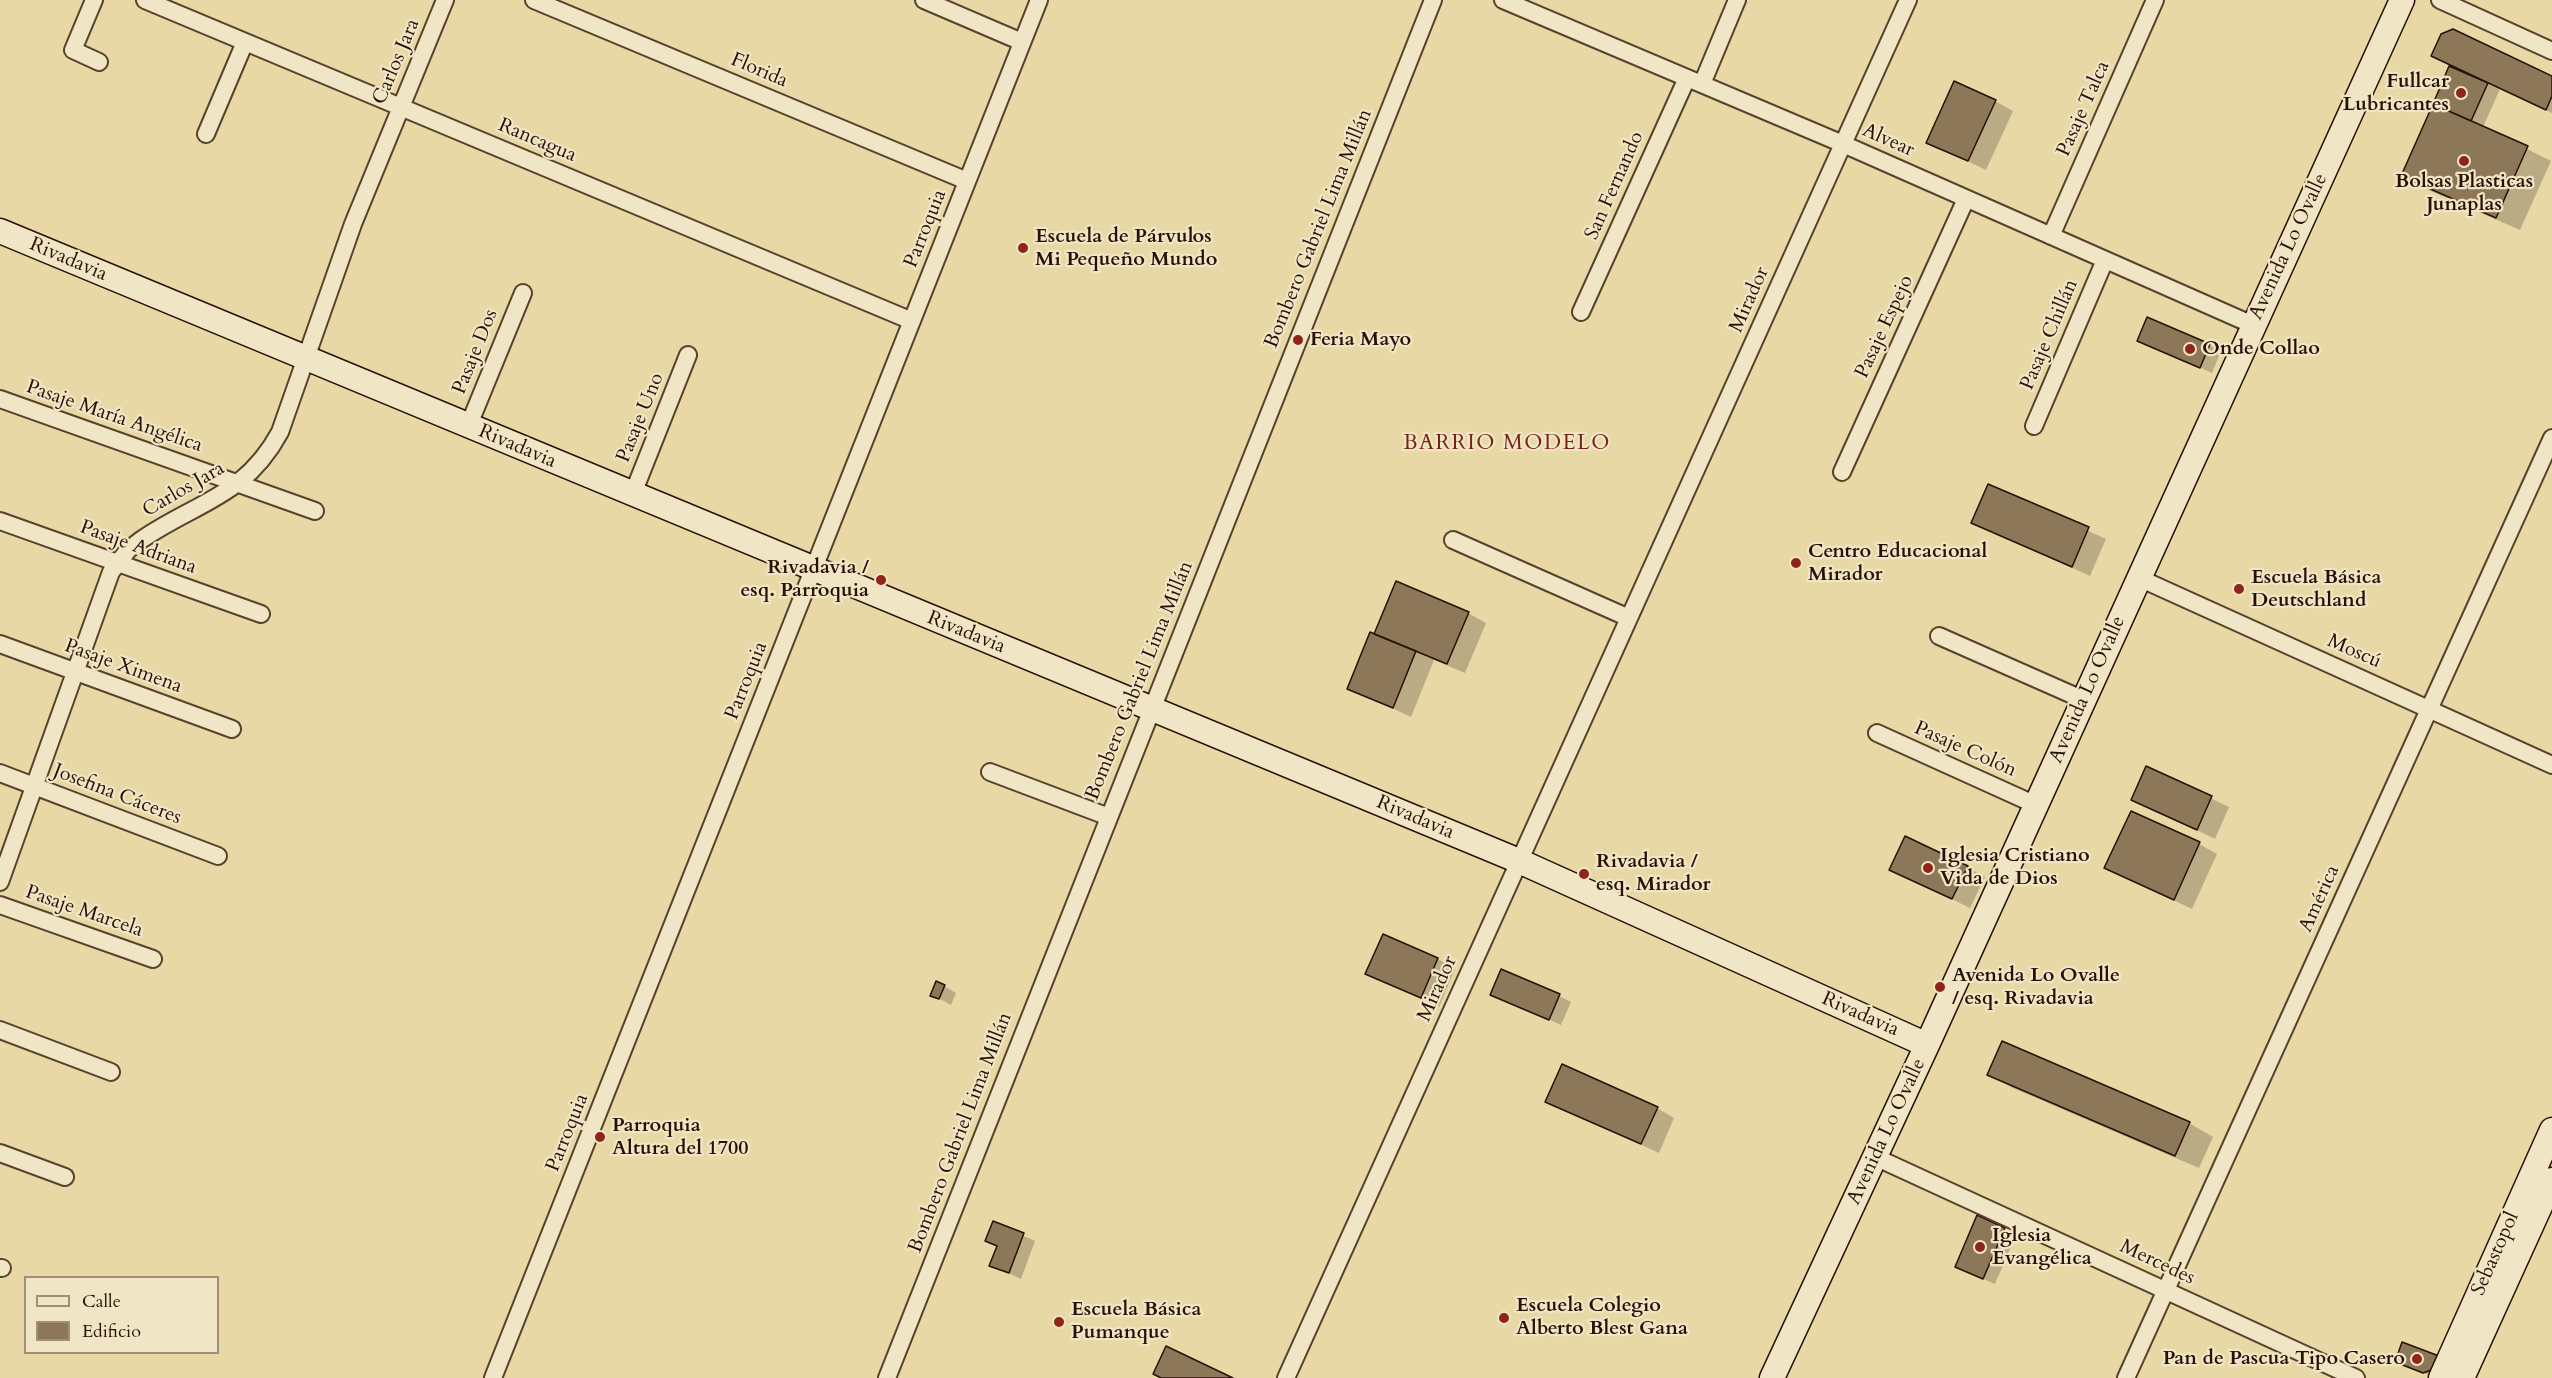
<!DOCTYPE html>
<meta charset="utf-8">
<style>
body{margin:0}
#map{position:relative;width:2552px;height:1378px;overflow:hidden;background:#e8d8a6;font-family:Cardo,serif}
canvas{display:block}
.legend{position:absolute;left:24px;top:1276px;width:195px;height:78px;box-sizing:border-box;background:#f0e6c5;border:2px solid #a09078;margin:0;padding:8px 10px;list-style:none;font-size:18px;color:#281004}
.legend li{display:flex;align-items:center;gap:12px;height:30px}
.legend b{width:30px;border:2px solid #a09078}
</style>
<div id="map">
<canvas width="2552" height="1378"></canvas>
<ul class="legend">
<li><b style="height:8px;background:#f0e6c5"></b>Calle</li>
<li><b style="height:16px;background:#8c7858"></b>Edificio</li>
</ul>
</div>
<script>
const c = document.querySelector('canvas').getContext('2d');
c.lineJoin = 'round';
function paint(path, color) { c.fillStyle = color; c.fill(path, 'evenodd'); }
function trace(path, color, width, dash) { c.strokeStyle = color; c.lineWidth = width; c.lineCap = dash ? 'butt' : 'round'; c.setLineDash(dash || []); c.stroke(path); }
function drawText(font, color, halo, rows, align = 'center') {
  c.font = font + ' Cardo,serif'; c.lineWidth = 4.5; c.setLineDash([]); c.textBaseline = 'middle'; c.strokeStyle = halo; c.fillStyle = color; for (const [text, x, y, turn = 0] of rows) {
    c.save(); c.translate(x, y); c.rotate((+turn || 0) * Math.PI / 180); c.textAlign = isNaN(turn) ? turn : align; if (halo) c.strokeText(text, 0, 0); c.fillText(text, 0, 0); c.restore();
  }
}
const shadow = new Path2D(`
 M2433 55 2552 77V113L2500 89 2483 127 2551 161 2520 230 2426 189 2403 175 2451 66Z
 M1995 101 2013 111 1986 170 1928 142Z
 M2139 340 2209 345 2221 351 2212 373Z
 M1989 486 2106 539 2090 576 1973 523Z
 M1468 613 1486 623 1465 673 1434 660 1411 717 1349 688 1375 636Z
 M2147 768 2229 807 2215 839 2133 799Z
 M2199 844 2217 854 2192 909 2106 868Z
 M1967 867 1985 877 1970 908 1891 869Z
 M1438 959 1455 969 1439 1007 1367 974Z
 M944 986 956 993 951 1005 932 995Z
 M1492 994 1559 996 1571 1002 1561 1025Z
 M1989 1074 2189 1123 2213 1137 2199 1168 2013 1088Z
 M1547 1101 1657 1108 1674 1118 1659 1153Z
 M1978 1217 2016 1235 1995 1284 1969 1273Z
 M994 1223 1035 1241 1021 1279 991 1265 998 1247 987 1241Z
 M2438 1358 2435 1378 2397 1361Z`);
const building = new Path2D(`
 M2453 29 2552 76V96L2546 110 2431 56 2441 34Z
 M2449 66 2488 83 2471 121 2433 104Z
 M1954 81 1996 100 1968 161 1926 143Z
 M2433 104 2528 146 2496 218 2401 176Z
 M2147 317 2210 344 2200 368 2137 341Z
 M1988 484 2089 527 2072 567 1971 523Z
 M1396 581 1469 612 1447 664 1374 634Z
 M1370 632 1416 651 1393 708 1347 689Z
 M2146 766 2212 796 2197 830 2131 800Z
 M2131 811 2200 842 2174 900 2104 868Z
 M1905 836 1968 866 1952 899 1889 870Z
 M1383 934 1438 958 1421 998 1365 974Z
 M1501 969 1560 994 1549 1020 1490 995Z
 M936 981 945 985 939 999 930 996Z
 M2002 1041 2190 1122 2175 1156 1987 1075Z
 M1562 1064 1658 1107 1641 1144 1545 1102Z
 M1977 1215 2005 1228 1983 1279 1955 1267Z
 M993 1221 1024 1233 1009 1273 989 1266 997 1246 985 1241Z
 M2402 1342 2439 1356 2434 1369 2423 1373 2395 1362Z
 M1166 1346 1233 1378H1161L1153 1374Z`);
const street = new Path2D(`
 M94 0 73 50 99 62
 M145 0 912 321
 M534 0 967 181
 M924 0 1022 42
 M1503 0 1843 144 2253 325
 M2440 0 2552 51
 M1702 84 1737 0
 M206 134 245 42
 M2051 236 2155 0
 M1581 312 1687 78
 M0 399 315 511
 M2034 426 2105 260
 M468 427 523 293
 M1842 472 1966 199
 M632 496 688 355
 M0 521 261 614
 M1453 540 1629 618
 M2139 578 2552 765
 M1939 636 2084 700
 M0 644 232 729
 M1877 733 2036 805
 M990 772 1109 817
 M0 773 218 856
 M0 882 111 572 128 550 141 540C196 502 245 497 280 432L353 224 445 0
 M0 905 153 959
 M0 1030 111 1072
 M0 1153 65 1177
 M1875 1157 2356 1378
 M0 1268H2
 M493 1378 1039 0
 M887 1378 1433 0
 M1286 1378 1908 0
 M2126 1378 2552 438`);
const secondary = new Path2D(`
 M0 231 1519 861 1927 1045
 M1772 1378 1927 1045 2402 0
 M2441 1378 2552 1130
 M2462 1378 2552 1180`);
const markers = [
 [2461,93,6,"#8f2418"],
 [2464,161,6,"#8f2418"],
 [1023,248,6,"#8f2418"],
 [1298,340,6,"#8f2418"],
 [2190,349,6,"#8f2418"],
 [1796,563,6,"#8f2418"],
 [881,580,6,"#8f2418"],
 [2239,589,6,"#8f2418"],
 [1928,868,6,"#8f2418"],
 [1584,874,6,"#8f2418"],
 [1940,987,6,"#8f2418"],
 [600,1137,6,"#8f2418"],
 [1980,1247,6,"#8f2418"],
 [1504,1318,6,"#8f2418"],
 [1059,1322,6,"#8f2418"],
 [2417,1359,6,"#8f2418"]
];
const streetNames = [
 ["Carlos Jara",397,62,-67],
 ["Florida",759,71,23],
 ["Pasaje Talca",2084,109,-66],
 ["Rancagua",537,141,23],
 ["Alvear",1888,141,24],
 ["San Fernando",1615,186,-66],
 ["Parroquia",926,229,-68],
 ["Bombero Gabriel Lima Millán",1319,229,-68],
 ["Avenida Lo Ovalle",2289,247,-65],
 ["Rivadavia",68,260,23],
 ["Mirador",1750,300,-66],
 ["Pasaje Espejo",1885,327,-65],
 ["Pasaje Chillán",2050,335,-67],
 ["Pasaje Dos",476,352,-68],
 ["Pasaje María Angélica",114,417,19],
 ["Pasaje Uno",641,418,-68],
 ["Rivadavia",517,447,23],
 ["Carlos Jara",184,490,-30],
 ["Pasaje Adriana",138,548,20],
 ["Rivadavia",966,633,22],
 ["Moscú",2354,652,24],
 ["Pasaje Ximena",123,667,20],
 ["Parroquia",747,681,-68],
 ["Bombero Gabriel Lima Millán",1140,681,-68],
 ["Avenida Lo Ovalle",2088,690,-66],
 ["Pasaje Colón",1965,750,24],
 ["Josefina Cáceres",117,795,21],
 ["Rivadavia",1415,818,23],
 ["América",2320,899,-66],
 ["Pasaje Marcela",84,912,19],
 ["Mirador",1438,989,-66],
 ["Rivadavia",1860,1015,24],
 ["Avenida Lo Ovalle",1887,1132,-65],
 ["Parroquia",568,1133,-68],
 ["Bombero Gabriel Lima Millán",961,1133,-69],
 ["Sebastopol",2496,1254,-66],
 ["Mercedes",2157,1263,25]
];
const poiNames = [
 ["Fullcar",2449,82,"right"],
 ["Lubricantes",2449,105,"right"],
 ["Bolsas Plasticas",2464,182,"center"],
 ["Junaplas",2464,205,"center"],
 ["Escuela de Párvulos",1035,237],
 ["Mi Pequeño Mundo",1035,260],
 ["Feria Mayo",1310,340],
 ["Onde Collao",2202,349],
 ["Centro Educacional",1808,552],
 ["Mirador",1808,575],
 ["Rivadavia /",869,568,"right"],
 ["esq. Parroquia",869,591,"right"],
 ["Escuela Básica",2251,578],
 ["Deutschland",2251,601],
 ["Iglesia Cristiano",1940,856],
 ["Vida de Dios",1940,879],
 ["Rivadavia /",1596,862],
 ["esq. Mirador",1596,885],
 ["Avenida Lo Ovalle",1952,976],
 ["/ esq. Rivadavia",1952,999],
 ["Parroquia",612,1126],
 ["Altura del 1700",612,1149],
 ["Iglesia",1992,1236],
 ["Evangélica",1992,1259],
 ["Escuela Colegio",1516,1306],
 ["Alberto Blest Gana",1516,1329],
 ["Escuela Básica",1071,1310],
 ["Pumanque",1071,1333],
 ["Pan de Pascua Tipo Casero",2405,1359,"right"]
];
const neighbourhoodNames = [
 ["BARRIO MODELO",1507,444]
];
paint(shadow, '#0003');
paint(building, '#8c7858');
trace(building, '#281004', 1.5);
trace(street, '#58422c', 20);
trace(secondary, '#281004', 27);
trace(street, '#f0e6c5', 16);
trace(secondary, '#f0e6c5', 24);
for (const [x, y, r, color] of markers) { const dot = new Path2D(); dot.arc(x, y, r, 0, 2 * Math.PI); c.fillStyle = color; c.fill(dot); trace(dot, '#f0e6c5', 2); }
drawText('20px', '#281004', '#f0e6c5', streetNames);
drawText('bold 20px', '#281004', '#f0e6c5', poiNames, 'left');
c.letterSpacing = '1.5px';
drawText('21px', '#7a1f14', '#f0e6c5', neighbourhoodNames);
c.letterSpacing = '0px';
</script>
